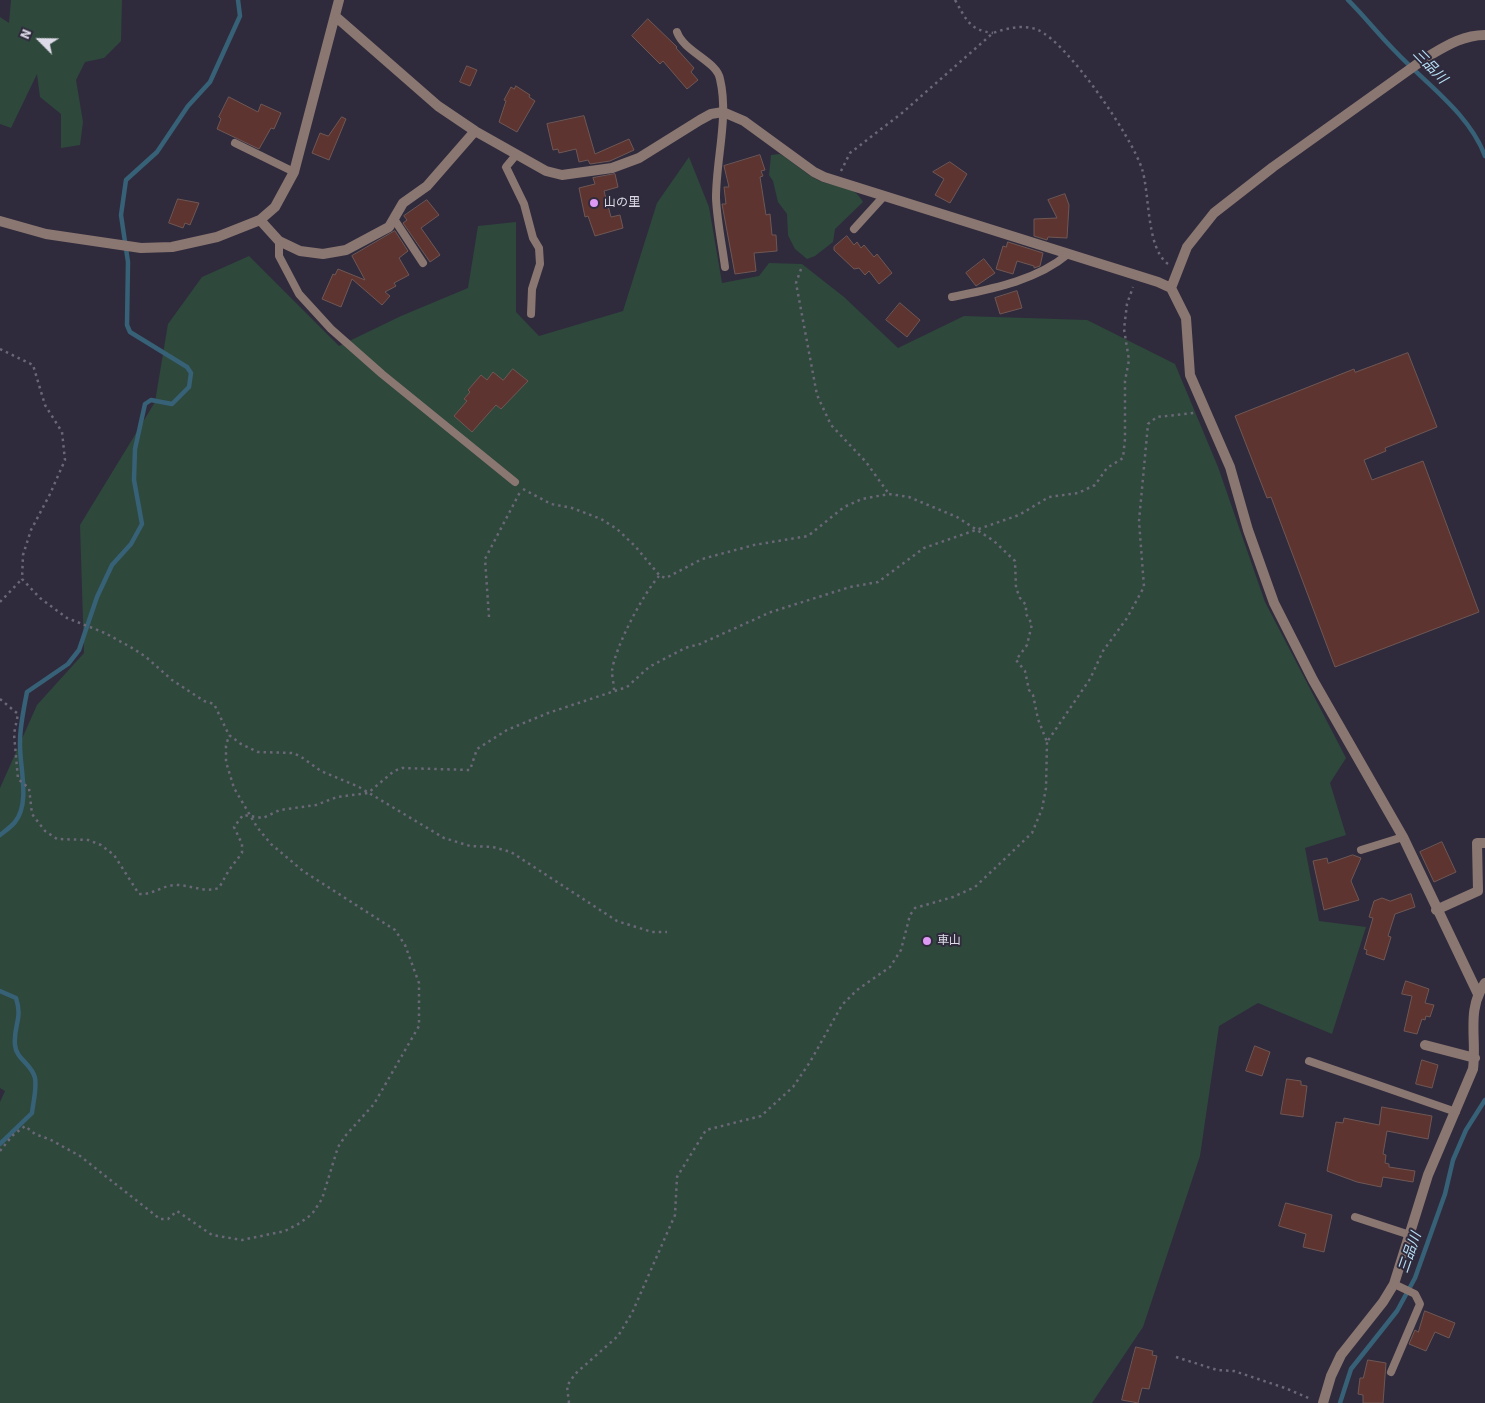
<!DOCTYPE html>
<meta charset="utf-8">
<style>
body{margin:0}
#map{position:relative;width:1485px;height:1403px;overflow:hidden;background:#2f2b3d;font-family:"Source Sans 3",sans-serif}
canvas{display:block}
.north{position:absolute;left:15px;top:15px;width:50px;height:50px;-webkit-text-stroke:4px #2f2b3d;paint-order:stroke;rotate:293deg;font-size:14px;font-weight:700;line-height:20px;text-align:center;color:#dddbe7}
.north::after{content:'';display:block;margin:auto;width:18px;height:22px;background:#dddbe7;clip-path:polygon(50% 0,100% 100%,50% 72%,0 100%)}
</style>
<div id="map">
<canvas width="1485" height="1403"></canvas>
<div class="north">N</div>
</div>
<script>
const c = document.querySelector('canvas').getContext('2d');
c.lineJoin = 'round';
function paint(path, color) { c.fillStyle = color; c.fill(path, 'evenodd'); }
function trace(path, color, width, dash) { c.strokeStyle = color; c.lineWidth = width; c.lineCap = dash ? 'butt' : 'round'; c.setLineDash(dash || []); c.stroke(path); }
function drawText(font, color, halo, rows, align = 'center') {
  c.font = font + ' "Source Sans 3","Noto Sans JP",sans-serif'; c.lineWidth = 4; c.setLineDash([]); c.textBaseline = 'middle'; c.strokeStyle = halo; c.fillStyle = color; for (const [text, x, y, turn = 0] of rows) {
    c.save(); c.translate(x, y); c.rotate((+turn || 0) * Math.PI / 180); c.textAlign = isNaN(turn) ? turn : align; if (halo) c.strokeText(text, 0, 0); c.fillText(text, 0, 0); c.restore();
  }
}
const green = new Path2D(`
 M11 0H122L121 41 104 58 85 62 76 80 83 122 80 145 61 148V114L40 97 37 74 11 128 0 124V17L9 23Z
 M780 154C792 161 803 172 816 179 833 189 852 181 863 202L835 229 833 242 815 256 807 259 795 249 788 235 787 214 778 202 773 181 769 175 771 155Z
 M689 157 709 207 722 283 759 276 769 263 802 264 844 297 898 348 964 316 1087 320 1175 364 1218 467 1265 602 1346 758 1330 783 1346 835 1305 848 1319 921 1366 927 1332 1034 1258 1003 1219 1026 1200 1156 1143 1327 1092 1403H0V1102L5 1091 0 1088V788L37 705 84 653 80 525 155 402 168 324 202 277 249 256 339 346 401 316 468 288 478 226 516 222V312L539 336 623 311 657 203Z`);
const stream = new Path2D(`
 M1348 0C1365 17 1379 35 1395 51 1426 84 1469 113 1485 156
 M0 835C5 831 11 827 15 822 31 803 19 765 20 742 20 725 24 708 27 692L68 664 79 650 97 597 112 565 131 544 142 524 134 480 135 449 145 404 151 400 172 404 189 387 191 373 187 367 130 332 127 325 128 262 121 215 126 180 157 152 188 106 210 82 240 16 238 0
 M0 991 16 998C23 1019 13 1026 15 1045 16 1059 32 1064 35 1078 37 1088 33 1103 32 1113L0 1144
 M1340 1403 1351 1369 1397 1311 1415 1278 1445 1194 1453 1160 1466 1130 1485 1100`);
const building = new Path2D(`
 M648 19 677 47 676 48 694 68 691 72 698 80 687 89 663 61 660 64 632 36Z
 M467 66 477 70 470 86 460 82Z
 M516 86 530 95 529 97 535 101 517 132 499 122 506 101 504 100 511 87 514 89Z
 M229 97 258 112 261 104 281 113 274 129 271 128 259 149 217 129 221 119 219 117Z
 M584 116 595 154 629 139 634 150 610 161 590 164 588 160 579 162 576 149 559 153 558 149 553 150 547 124Z
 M342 117 346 119 329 160 312 153 320 133 328 136Z
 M760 155 765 170 761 171 763 176 760 177 766 215 770 214 772 235H776L777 251 754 253 756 271 735 274 722 204H726L724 187H729L724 166Z
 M950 162 967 174 950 203 935 195 944 179 933 172Z
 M615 174 618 187 604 191 611 217 620 215 623 228 595 236 588 216 585 217 579 188 595 184 593 178Z
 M1065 194 1069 205 1067 238 1048 237 1047 240 1034 236V219L1057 218 1048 200Z
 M178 199 199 203 190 225 185 223 183 228 169 223Z
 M427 200 439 215 421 228 440 255 430 262 403 223 407 220 404 216Z
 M395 231 408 251 399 258 409 275 394 283 396 286 385 292 390 296 382 305 352 279 341 307 322 299 333 274 335 275 338 269 365 280 352 256Z
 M847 236 854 245 857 242 861 248 864 245 874 257 877 254 892 273 879 284 869 271 865 275 859 268 854 269 834 250V247Z
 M1008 242 1043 253 1040 266 1034 268V266L1017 261 1013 274 996 269 1003 246 1006 247Z
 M984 259 995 273 976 286 966 273Z
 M1017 291 1022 308 1000 314 995 298Z
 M900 303 920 320 907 337 886 320Z
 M1408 353 1437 427 1385 448 1386 451 1364 460 1372 480 1423 461 1479 612 1335 667 1271 497 1267 498 1235 416 1354 369 1355 372Z
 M513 369 528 381 501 409 496 405 472 432 454 416 467 401 464 399 470 392 468 390 481 375 487 380 493 372 503 380Z
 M1442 842 1456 872 1434 882 1420 852Z
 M1353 855 1361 858 1351 881 1359 900 1324 910 1313 861 1327 858 1328 863Z
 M1411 894 1415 907 1395 914 1388 936 1391 937 1384 960 1366 954 1367 950 1364 949 1373 918 1369 917 1374 901 1382 898 1390 901Z
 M1406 981 1429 989 1425 1003 1434 1005 1430 1017 1426 1016 1425 1020 1422 1019 1417 1034 1404 1031 1412 996 1402 994Z
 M1255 1046 1270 1052 1262 1076 1246 1071Z
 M1422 1060 1438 1065 1432 1088 1416 1084Z
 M1287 1079 1301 1081V1085L1307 1086 1303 1117 1281 1114Z
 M1382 1107 1432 1116 1428 1139 1387 1131 1383 1154 1386 1155 1385 1163 1389 1164V1167L1415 1171 1413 1182 1383 1177 1381 1187 1357 1182 1327 1171 1336 1122 1343 1123 1344 1118 1379 1125Z
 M1286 1203 1332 1215 1324 1252 1303 1247 1306 1234 1279 1226Z
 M1425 1311 1455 1323 1449 1338 1435 1332 1426 1351 1409 1344 1415 1330 1418 1332Z
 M1136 1347 1153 1351 1152 1355 1157 1356 1149 1389 1142 1388 1138 1403 1122 1400Z
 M1368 1360 1386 1363 1383 1403H1363V1395L1358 1394 1360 1378H1363Z`);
const path = new Path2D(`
 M955 0C966 19 969 30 993 33
 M841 171 850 153 902 113 993 33C1007 28 1024 24 1038 30 1068 43 1132 137 1142 169 1150 194 1146 248 1168 264
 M801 269 796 283 817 395 831 425 866 462 889 494
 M0 349 33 365 45 405 62 432 65 460 50 494 31 530 23 555 22 579 40 598 67 618 105 633 134 649 146 657 172 680 204 701 214 704 229 735 241 744 258 752 292 753 300 756 321 771 359 787 444 838 470 846 493 847 511 852 617 921 652 932H667
 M523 489 551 504 572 508 601 519 617 529 635 546 660 576 666 578 702 559 754 545 808 536 844 507 862 499 889 494 909 497 957 517 994 541 1015 561 1016 588 1020 598 1026 605V614L1032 624 1027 645 1016 660 1025 671 1029 690 1033 695 1038 719 1047 742 1090 679 1103 651 1127 618 1144 587 1139 521 1148 424 1157 417 1194 413
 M0 602 22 579
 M489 617 485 559 520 492
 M614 690C614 684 612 677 612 671 615 647 643 594 659 576
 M0 699 18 714 14 734 18 779 29 788 32 814 45 831 57 839 88 840 101 845 114 855 139 894C153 895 163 885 176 885 192 885 203 893 219 888L229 870 242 853V844L234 827 243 815 263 818 280 810 316 805 337 797 368 793 394 771 402 768 470 770 477 749 507 730 548 713 627 687 649 667 685 648 700 644 771 612 850 587 878 582 924 548 1019 515 1049 497 1078 493 1095 485 1107 468 1123 458 1125 439V381L1129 360 1124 329 1127 304 1133 287
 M0 1151 12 1136 25 1126 35 1134 51 1140 80 1156 160 1219H168L177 1211 212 1235 242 1240 285 1231 300 1223 312 1214 322 1199 338 1147 346 1135 374 1104 419 1026V983L405 945 395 930 303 871 271 844 257 827 234 788 226 762V746L229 735
 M1176 1357 1217 1370 1234 1371 1285 1388 1311 1399
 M569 1403 567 1386 575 1374 618 1336 632 1313 675 1215 677 1177 706 1130 761 1116 793 1087 810 1062 842 1005 857 990 890 967 901 950 910 915 915 908 953 897 975 887 1032 833 1042 809 1046 788 1047 742`);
const service = new Path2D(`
 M677 32C684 52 717 61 720 79 729 117 716 159 716 198 717 221 722 244 725 267
 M235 143 294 172
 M516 155 506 167 524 204 533 238 539 248 540 264 532 289 531 314
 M394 219 423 263
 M854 229 884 196
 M279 241V256L299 294 331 329 382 374 515 482
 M952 297C991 289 1036 281 1068 254
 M1361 850 1403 837
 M1309 1061 1456 1112
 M1355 1217 1410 1235
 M1391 1372 1420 1304 1415 1294 1394 1284`);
const minor = new Path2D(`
 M335 16 438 106 475 131 546 171 562 175 612 168 639 158 700 120 711 114 723 112 744 121 814 172 824 177 1158 282 1171 288 1186 318 1190 375 1230 467 1248 530 1274 603 1313 680 1403 837 1478 994
 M260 220 279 241 300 251 323 254 346 250 389 227 403 203 427 186 475 131
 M0 221 46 234 141 248 172 247 217 237 260 220 275 207 294 172 339 0
 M1171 288 1187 247 1214 213 1273 167 1427 57C1446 46 1463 35 1485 35
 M1436 910 1478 891 1477 843H1485
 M1425 1045 1475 1058
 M1323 1403 1331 1376 1341 1355 1383 1302 1394 1284 1428 1175 1473 1069C1477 1038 1466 1010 1485 983`);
const markers = [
 [594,203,5,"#dd99f3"],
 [927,941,5,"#dd99f3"]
];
const poiNames = [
 ["山の里",604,203],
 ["車山",937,941]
];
const waterNames = [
 ["三品川",1429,67,46],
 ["三品川",1411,1253,-71]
];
paint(green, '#2e483b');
trace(stream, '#376177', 4.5);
paint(building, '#5d3430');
trace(building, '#6f5754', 1);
trace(path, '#6a6777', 2.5, [2.5, 4]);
trace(service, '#8b7771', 8);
trace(minor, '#8b7771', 10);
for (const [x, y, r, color] of markers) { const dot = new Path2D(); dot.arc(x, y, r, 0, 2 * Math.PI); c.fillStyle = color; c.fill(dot); trace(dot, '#2f2b3d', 2); }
drawText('12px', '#dddbe7', '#2f2b3d', poiNames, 'left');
drawText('italic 14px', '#b7e0f7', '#2f2b3d', waterNames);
</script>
